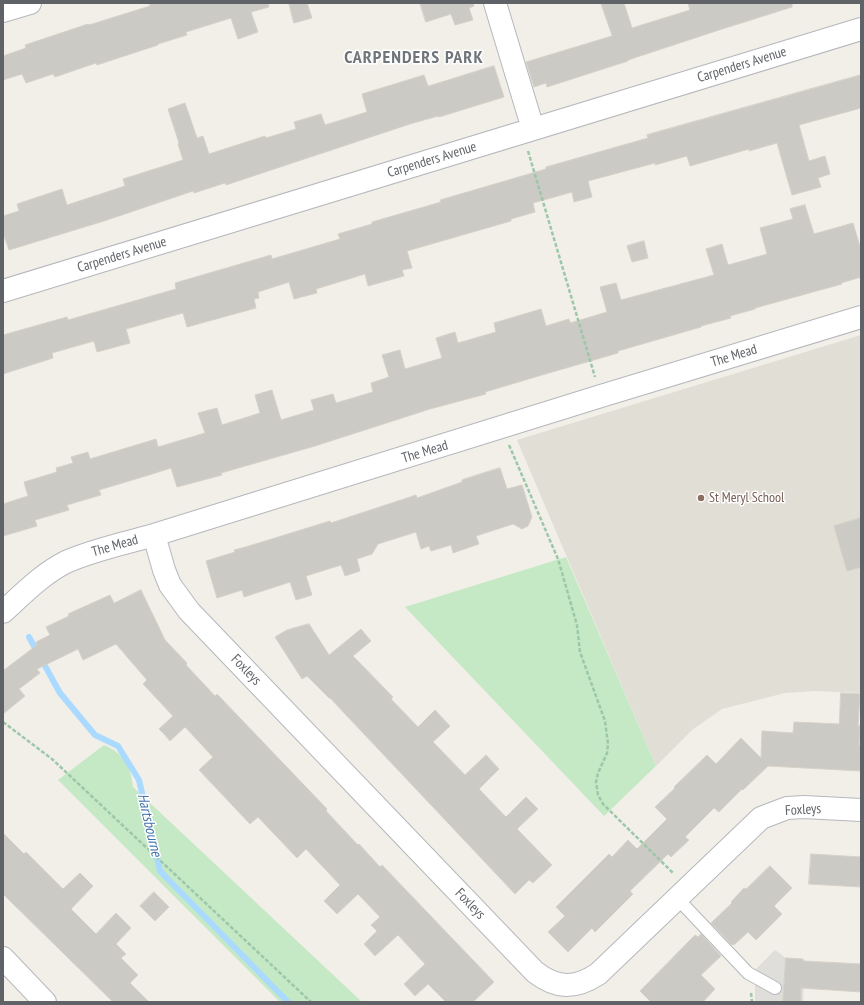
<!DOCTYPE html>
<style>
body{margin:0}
#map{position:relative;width:864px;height:1005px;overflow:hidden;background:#f1efe8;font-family:"PT Sans Narrow",sans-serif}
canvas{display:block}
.frame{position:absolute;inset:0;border:4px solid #5f6368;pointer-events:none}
</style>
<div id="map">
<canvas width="864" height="1005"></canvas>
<div class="frame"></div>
</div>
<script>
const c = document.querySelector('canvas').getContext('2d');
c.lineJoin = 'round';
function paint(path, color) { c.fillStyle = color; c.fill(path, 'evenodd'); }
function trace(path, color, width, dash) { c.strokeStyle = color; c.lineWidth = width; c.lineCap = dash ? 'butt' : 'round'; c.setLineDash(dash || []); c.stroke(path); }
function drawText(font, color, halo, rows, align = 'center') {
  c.font = font + ' "PT Sans Narrow",sans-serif'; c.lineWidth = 3; c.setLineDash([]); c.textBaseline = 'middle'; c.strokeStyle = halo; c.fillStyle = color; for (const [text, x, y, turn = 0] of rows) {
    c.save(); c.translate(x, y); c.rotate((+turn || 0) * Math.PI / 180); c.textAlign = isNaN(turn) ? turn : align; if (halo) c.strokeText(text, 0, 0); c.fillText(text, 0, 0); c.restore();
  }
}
const industrial = new Path2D(`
 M775 950 786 958 805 960 803 1002H755V970Z`);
const education = new Path2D(`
 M861 335V693L816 691 785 693 722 709 692 730 656 766 517 440Z`);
const green = new Path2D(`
 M566 557 656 766 604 816 405 607Z
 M104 745C125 755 130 764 133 787L362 1002H280L58 780Z`);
const stream = new Path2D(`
 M29 637 60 693 95 735 118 746 139 780 160 871 288 1002`);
const building = new Path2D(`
 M149 3H268L269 7 251 12 258 32 238 39 231 18 186 32 187 35 158 44V45L97 65 96 63 55 77 53 74 26 83 22 74 3 80V56L26 48 25 45 88 24 89 25 150 6Z
 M289 3H307L312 18 294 23Z
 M420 3H473L474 6 469 8 473 20 455 25 451 14 426 22Z
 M601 3H624L632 28 690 10 688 3H792V7L716 31 628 60V61L547 87 546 83 534 87 526 62 612 36Z
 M494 66 504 97 439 117 438 116 410 124 226 185 225 183 194 193 193 191 104 221 9 250 3 233V216L19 211 17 204 62 189 67 205 125 186 123 179 183 160 178 144 179 143 168 109 185 103 197 138 203 136 209 154 265 136 266 138 296 129 294 122 321 114 325 125 367 112 362 94 424 75 428 86Z
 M861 75V108L799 125 809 161 825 156 830 174 818 178 821 187 792 195 777 143 749 151V149L690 166 687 156 655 165V163L588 181 592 197 574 202 572 192 533 203 535 212 511 219V221L407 251 412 268 402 270 404 276 368 286 365 274 316 289 317 293 294 299 289 282 258 292 259 298 254 299 256 308 187 327 183 313 126 329 130 343 97 352 94 341 52 353 53 358 3 374V335L67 317 68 320 176 289 175 283 271 255 272 259 340 239 338 234 372 224V222L441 202 440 200 546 169V167L648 138 647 135Z
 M805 205 814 234 853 223 861 250V277L841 283 842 284 755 308V309L730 316 731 318 701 326V327L618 351V353L542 375 485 392 486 394 430 409 315 446 221 473 222 475 177 487 171 468 149 475 99 490 101 495 67 505 69 510 35 520 37 526 3 536V504L28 496 24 482 57 472 56 468 73 463 71 457 88 452 90 459 156 439 158 447 205 433 198 413 217 408 222 425 260 413 255 395 272 390 281 420 314 410 311 400 333 394 336 403 373 392 371 383 389 377 382 355 400 350 405 369 442 358 436 338 455 332 458 343 496 332 494 323 541 309 546 326 569 319 570 323 607 312 600 287 616 283 621 300 714 275 706 249 722 244 728 265 767 254 760 228 793 219 790 209Z
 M644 241 648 258 632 262 627 246Z
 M500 468 507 489 522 485 532 517 528 526 522 529 513 524 476 536 479 544 453 553 451 545 431 551 429 546 421 549 416 532 378 544 372 554 357 559 360 571 345 576 341 565 306 576 312 595 296 600 290 582 244 597 242 590 217 598 206 561 235 552 234 550 249 546 330 521 331 523 416 495 417 498 462 482V480Z
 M861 518V567L847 571 834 526Z
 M141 590 165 640 187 663 186 665 215 696 217 694 327 809 326 811 358 845 359 844 380 867 382 865 494 982 473 1002H446L428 984 415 996 404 984 425 964 398 935 375 956 364 944 377 931 371 925 380 917 358 894 337 914 324 901 340 885 306 849 297 858 258 817 250 824 199 770 213 757 185 727 170 741 165 735 159 729 173 716 143 684 147 680 116 644 83 660 78 649 37 669 40 673 19 689 25 696 3 714V669L4 670 37 645 36 642 50 635 46 627 69 616 68 614 110 595 114 603Z
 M309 624 329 655 361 629 371 641 353 656 393 697 391 699 418 727 435 710 450 726 433 742 465 775 486 755 499 769 479 789 506 817 526 797 538 809 517 829 552 865 533 883 529 880 515 894 330 698H329L307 676 302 679 275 637 287 630Z
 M841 693 860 694 858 726H860L859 745H861V771L768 766 743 790 742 789 719 812 714 808 685 837 689 840 671 857 668 854 630 891 633 894 595 932 592 928 568 952 548 932 565 916 556 907 609 854 612 857 628 840 637 849 667 819 655 807 675 788 674 787 707 755 716 764 741 738 761 758 762 731 793 733 794 722 839 724Z
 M3 833 24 854 26 852 63 889 80 873 93 886 71 909 96 934 116 913 131 928 116 944 126 954 121 958 138 975 130 983 149 1002H113L3 894Z
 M811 854 861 857V887L809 884Z
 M770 866 792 888 774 906 782 914 756 940 748 932 734 945 733 944 732 945 711 923 732 903 731 902 744 888 746 889Z
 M154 892 169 907 155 921 140 906Z
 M701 934 721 956 701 975 715 989 703 1002H651L640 991 695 935 698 937Z
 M786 958 803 959V961L861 964V992L801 988V1002H783Z`);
const path = new Path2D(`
 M528 151 595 377
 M509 445 558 559 577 625 580 652 605 721 608 744 607 753 598 773 596 782 598 795 603 804 673 873
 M3 722 52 759 311 1002
 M751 993 752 1002`);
const service = new Path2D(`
 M677 898 748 973 775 988`);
const minor = new Path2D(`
 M495 3 533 129
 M3 11 30 3
 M3 291 861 29
 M154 535 164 570 170 585 189 611 535 972C557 989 575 989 598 974L761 818 787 808 804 807 861 810
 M3 612C22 595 42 574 66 562 92 550 126 543 154 535L601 396 861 317
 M3 958 45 1002`);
const markers = [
 [701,498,4,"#8d6e63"]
];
const streetNames = [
 ["Carpenders Avenue",742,65,-17],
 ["Carpenders Avenue",432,160,-17],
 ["Carpenders Avenue",122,255,-17],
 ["The Mead",734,356,-17],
 ["The Mead",425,452,-17],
 ["The Mead",115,546,-16],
 ["Foxleys",246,670,46],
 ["Foxleys",803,810,-3],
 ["Foxleys",470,904,46]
];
const educationNames = [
 ["St Meryl School",709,498]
];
const waterNames = [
 ["Hartsbourne",149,825,77]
];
const districtNames = [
 ["CARPENDERS PARK",414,58]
];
paint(industrial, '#e0deda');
paint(education, '#e1ded6');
paint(green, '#c5e8c5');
trace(stream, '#aadaff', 6);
paint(building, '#cccac5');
trace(building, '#d6d1c6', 1);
trace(service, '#b5b8bc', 14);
trace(minor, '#b5b8bc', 24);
trace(path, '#9cc7a9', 2.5, [4, 2]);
trace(service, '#fff', 12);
trace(minor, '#fff', 22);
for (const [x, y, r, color] of markers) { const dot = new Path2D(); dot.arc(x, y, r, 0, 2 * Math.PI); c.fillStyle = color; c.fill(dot); trace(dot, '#fff', 1.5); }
drawText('14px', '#5f6368', '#fff', streetNames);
drawText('14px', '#785e54', '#fff', educationNames, 'left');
drawText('italic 15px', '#4174aa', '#fff', waterNames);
c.letterSpacing = '1px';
drawText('bold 18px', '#70757a', '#fff', districtNames);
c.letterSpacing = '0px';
</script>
